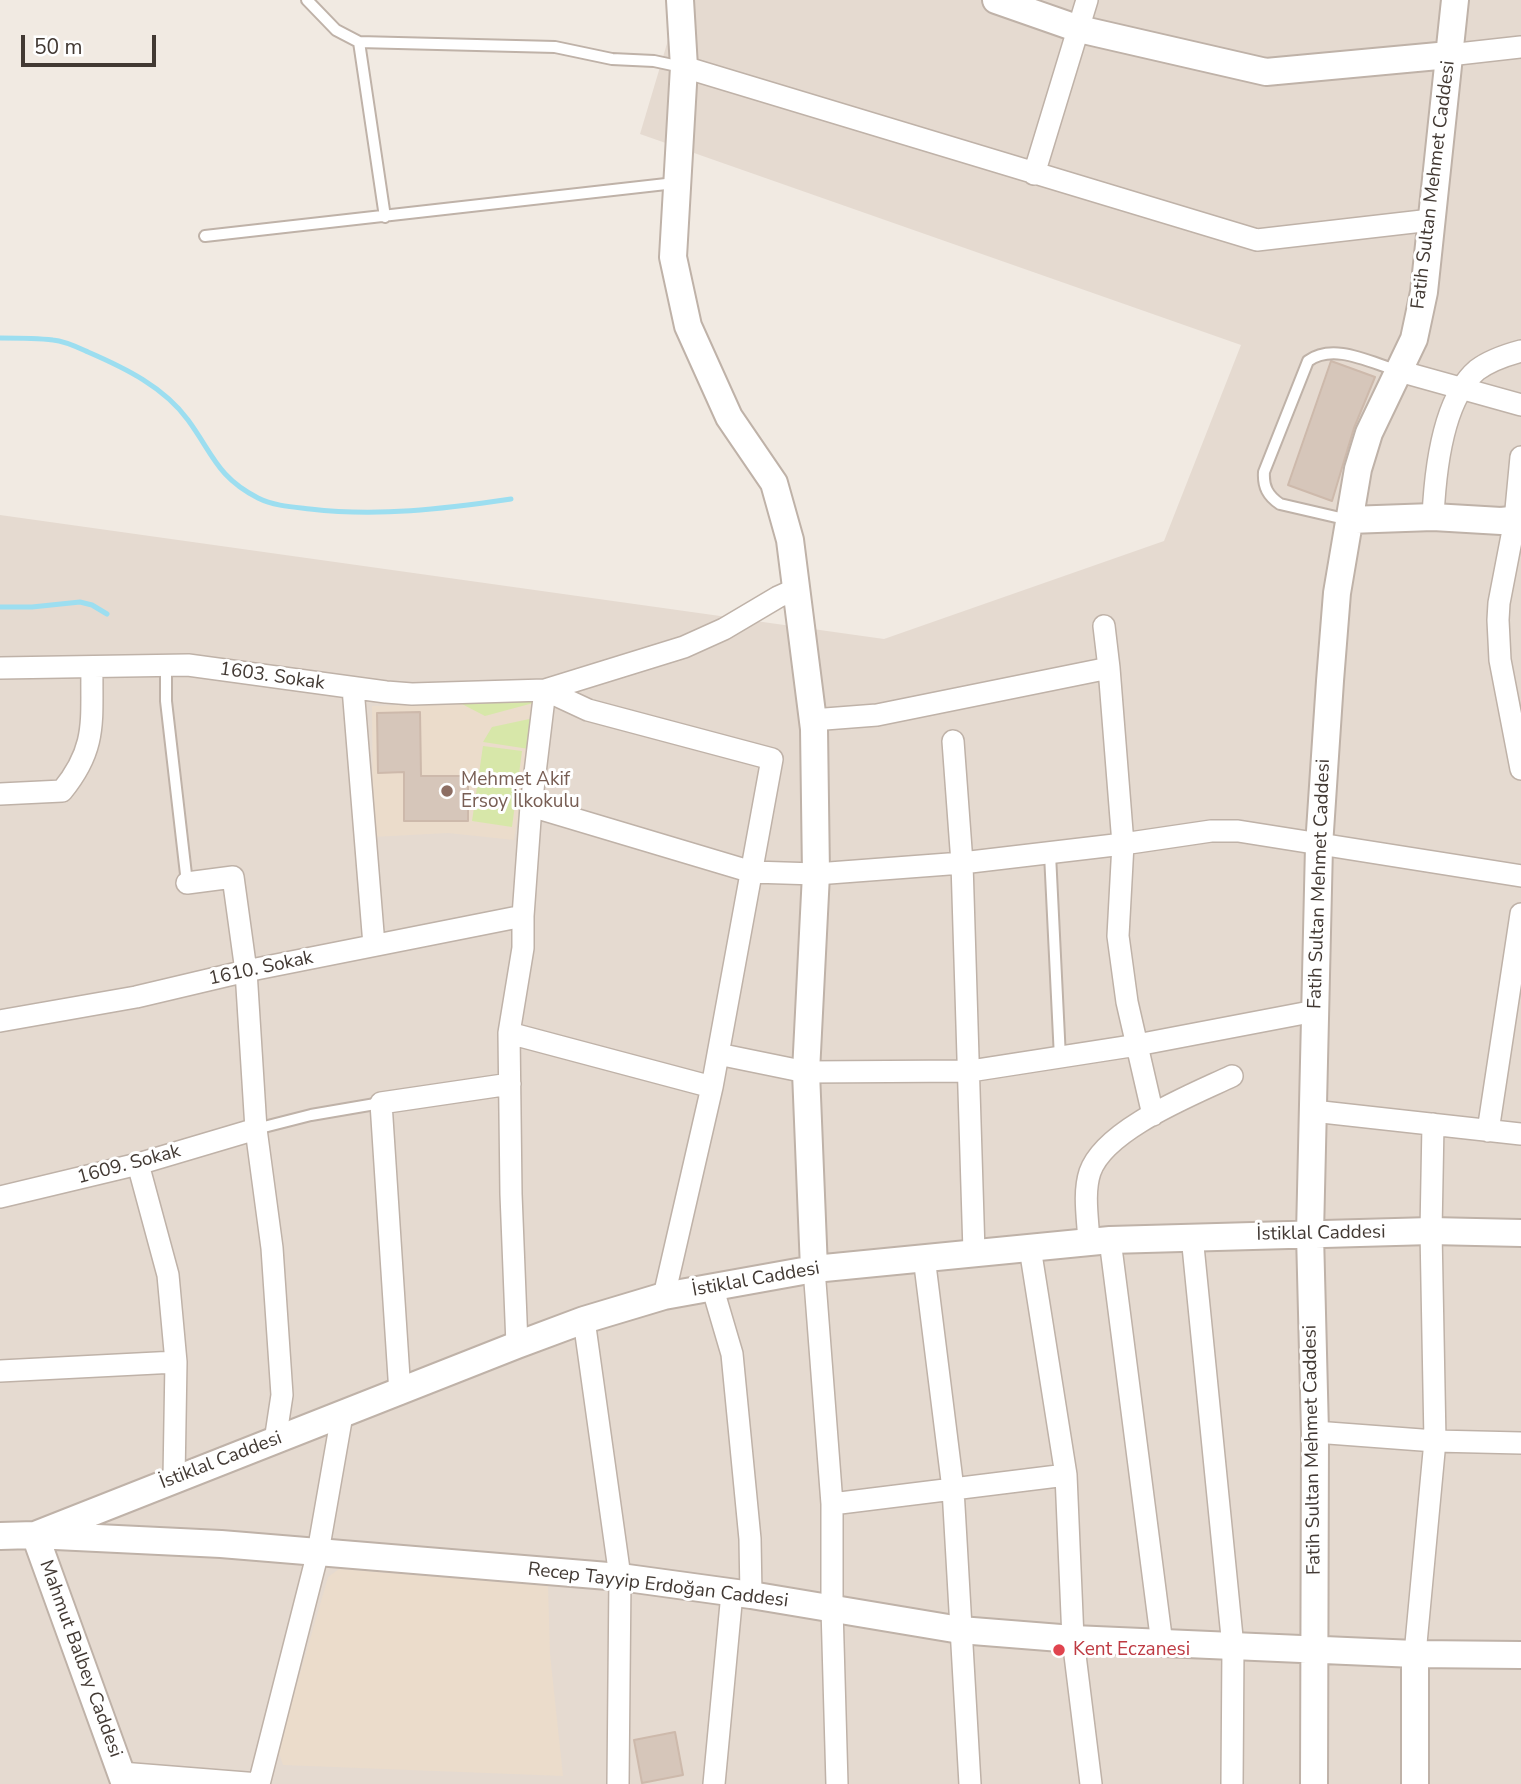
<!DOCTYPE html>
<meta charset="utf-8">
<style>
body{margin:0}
#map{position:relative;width:1521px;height:1784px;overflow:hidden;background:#f1eae2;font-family:"Nunito Sans",sans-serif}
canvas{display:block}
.scale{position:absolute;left:21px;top:35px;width:135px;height:32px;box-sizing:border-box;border:4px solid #423933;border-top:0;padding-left:9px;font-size:21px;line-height:24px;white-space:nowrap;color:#423933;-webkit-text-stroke:5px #fff;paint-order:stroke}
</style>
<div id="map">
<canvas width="1521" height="1784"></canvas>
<div class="scale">50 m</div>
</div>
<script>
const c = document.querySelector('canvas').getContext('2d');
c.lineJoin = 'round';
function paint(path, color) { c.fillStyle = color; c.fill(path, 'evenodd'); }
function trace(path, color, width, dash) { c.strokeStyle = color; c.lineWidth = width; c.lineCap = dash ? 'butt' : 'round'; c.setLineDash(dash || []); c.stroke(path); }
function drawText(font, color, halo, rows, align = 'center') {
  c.font = font + ' "Nunito Sans",sans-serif'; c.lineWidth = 6; c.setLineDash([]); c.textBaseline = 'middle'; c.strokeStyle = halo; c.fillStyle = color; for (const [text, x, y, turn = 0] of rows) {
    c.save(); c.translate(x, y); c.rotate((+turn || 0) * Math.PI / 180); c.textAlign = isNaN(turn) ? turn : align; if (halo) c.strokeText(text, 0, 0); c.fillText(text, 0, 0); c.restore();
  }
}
const residential = new Path2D(`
 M680 0H1521V1784H0V515L884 639 1164 541 1241 345 640 134Z`);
const education = new Path2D(`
 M539 692 514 840 448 833 373 837 372 706 460 703Z
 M339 1569 548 1585 550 1654 563 1776 283 1765 278 1750 328 1577Z`);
const green = new Path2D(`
 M539 692 537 702 485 716 460 703Z
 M534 718 529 749 483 742 492 727Z
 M483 746 522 751 512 827 472 821Z`);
const stream = new Path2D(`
 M0 338C18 338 36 338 53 340 65 341 77 347 88 352 125 368 164 387 188 420 213 454 217 477 258 498 274 506 292 507 310 509 378 517 443 509 511 499
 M0 607H32L80 602 92 605 107 614`);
const building = new Path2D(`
 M1331 361 1375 377 1354 428 1332 501 1288 485Z
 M420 712 421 776H468V821H404V772L378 773 377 713Z
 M675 1732 683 1775 642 1783 634 1740Z`);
const service = new Path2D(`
 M307 0 336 30 359 42 555 47 612 59 654 61 682 67
 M359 42 385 217
 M205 236 675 183
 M1349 520 1280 504C1268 496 1263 487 1264 472L1308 361C1334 342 1371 363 1399 371
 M166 664V701L187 883
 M1050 854 1060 1058
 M256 1129 311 1115 381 1103`);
const minor = new Path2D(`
 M1449 55 1521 47
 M684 67 1257 240 1431 220
 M1034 174 1087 0
 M1399 371 1521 405
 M1521 457 1515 520 1499 603 1498 620 1500 660 1521 769
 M1433 517C1435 474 1442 400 1477 370 1489 361 1506 355 1521 351
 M1104 626 1109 668 1123 844 1118 936 1127 1002 1153 1115
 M0 668 188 665 386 692 412 694 545 690 684 647 724 629 778 597 796 589
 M353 688 374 945
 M545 690 588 710 772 759 712 1087 664 1296
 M812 720 877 715 1109 668
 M953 741 962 863 974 1252
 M0 794 62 791C98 747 91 720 92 667
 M531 806 752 872 816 874 962 863 1123 844 1211 831H1238L1521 876
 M187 883 233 877 246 971 256 1129 272 1248 282 1395 275 1441
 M0 1021 136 997 246 971 523 916
 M509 1033 712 1087
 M718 1054 806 1072 970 1071 1137 1045 1315 1011
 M1313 1111 1521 1134
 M1488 1131 1521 914
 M138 1164 168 1275 176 1362 174 1478
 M0 1197 138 1164 256 1129
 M1192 1236 1233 1647 1232 1784
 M1110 1240 1162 1644
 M1089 1242C1088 1220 1083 1193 1090 1172 1105 1129 1192 1095 1232 1076
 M1030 1248 1066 1475 1073 1639 1091 1784
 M924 1257 953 1489 970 1784
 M814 1269 832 1504V1608L837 1784
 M712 1286 732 1354 750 1539 751 1595
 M584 1320 620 1577 618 1784
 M517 1345 511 1194 509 1033 523 948V916L531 806 545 690
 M0 1371 176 1362
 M400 1393 381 1103 510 1084
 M1315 1432 1435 1441 1521 1443
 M832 1504 1066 1475
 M1415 1654 1435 1441 1431 1231 1433 1124
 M121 1773 259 1784
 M259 1784 318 1552 342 1415
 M714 1784 732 1593`);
const tertiary = new Path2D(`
 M680 0 684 67 673 257 688 326 729 417 774 483 790 540 814 729 816 874 806 1072 814 1269
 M996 0 1079 29 1266 72 1449 55
 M1349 520 1433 517 1501 521 1521 519
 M0 1536 35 1535 221 1544 620 1577 751 1595 960 1630 1073 1639 1415 1654 1521 1655
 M125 1784 35 1535 517 1345 584 1320 664 1296 814 1269 1110 1240 1431 1231 1521 1233
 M1314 1784 1315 1432 1310 1234 1319 846 1330 681 1337 593 1358 469 1369 433 1414 339 1424 292 1455 0
 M1415 1784V1654`);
const markers = [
 [447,791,7,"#8d6e63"],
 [1059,1650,7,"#e0444e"]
];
const streetNames = [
 ["Fatih Sultan Mehmet Caddesi",1434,185,-83],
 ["1603. Sokak",272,677,8],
 ["Fatih Sultan Mehmet Caddesi",1320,884,-88],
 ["1610. Sokak",261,969,-12],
 ["1609. Sokak",129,1165,-15],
 ["İstiklal Caddesi",1321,1234,-1],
 ["İstiklal Caddesi",756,1280,-10],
 ["Fatih Sultan Mehmet Caddesi",1313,1450,-91],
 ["İstiklal Caddesi",221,1461,-21],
 ["Recep Tayyip Erdoğan Caddesi",658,1586,7],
 ["Mahmut Balbey Caddesi",80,1659,70]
];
const educationNames = [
 ["Mehmet Akif",461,780],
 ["Ersoy İlkokulu",461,802]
];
const healthNames = [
 ["Kent Eczanesi",1073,1650]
];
paint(residential, '#e5dad0');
paint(education, '#ebdccb');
paint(green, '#d7e7a9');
trace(stream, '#9cdef0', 5);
paint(building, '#d6c6ba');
trace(building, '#cdb9ab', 2);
trace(service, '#bfb2a8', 14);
trace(minor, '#bfb2a8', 24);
trace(tertiary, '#bfb2a8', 30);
trace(service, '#fff', 10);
trace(minor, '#fff', 21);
trace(tertiary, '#fff', 26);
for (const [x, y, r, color] of markers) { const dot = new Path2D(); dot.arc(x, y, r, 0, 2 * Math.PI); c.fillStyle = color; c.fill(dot); trace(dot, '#fff', 2.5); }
drawText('19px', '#423933', '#fff', streetNames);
drawText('19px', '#785e54', '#fff', educationNames, 'left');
drawText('19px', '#be3a42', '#fff', healthNames, 'left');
</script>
